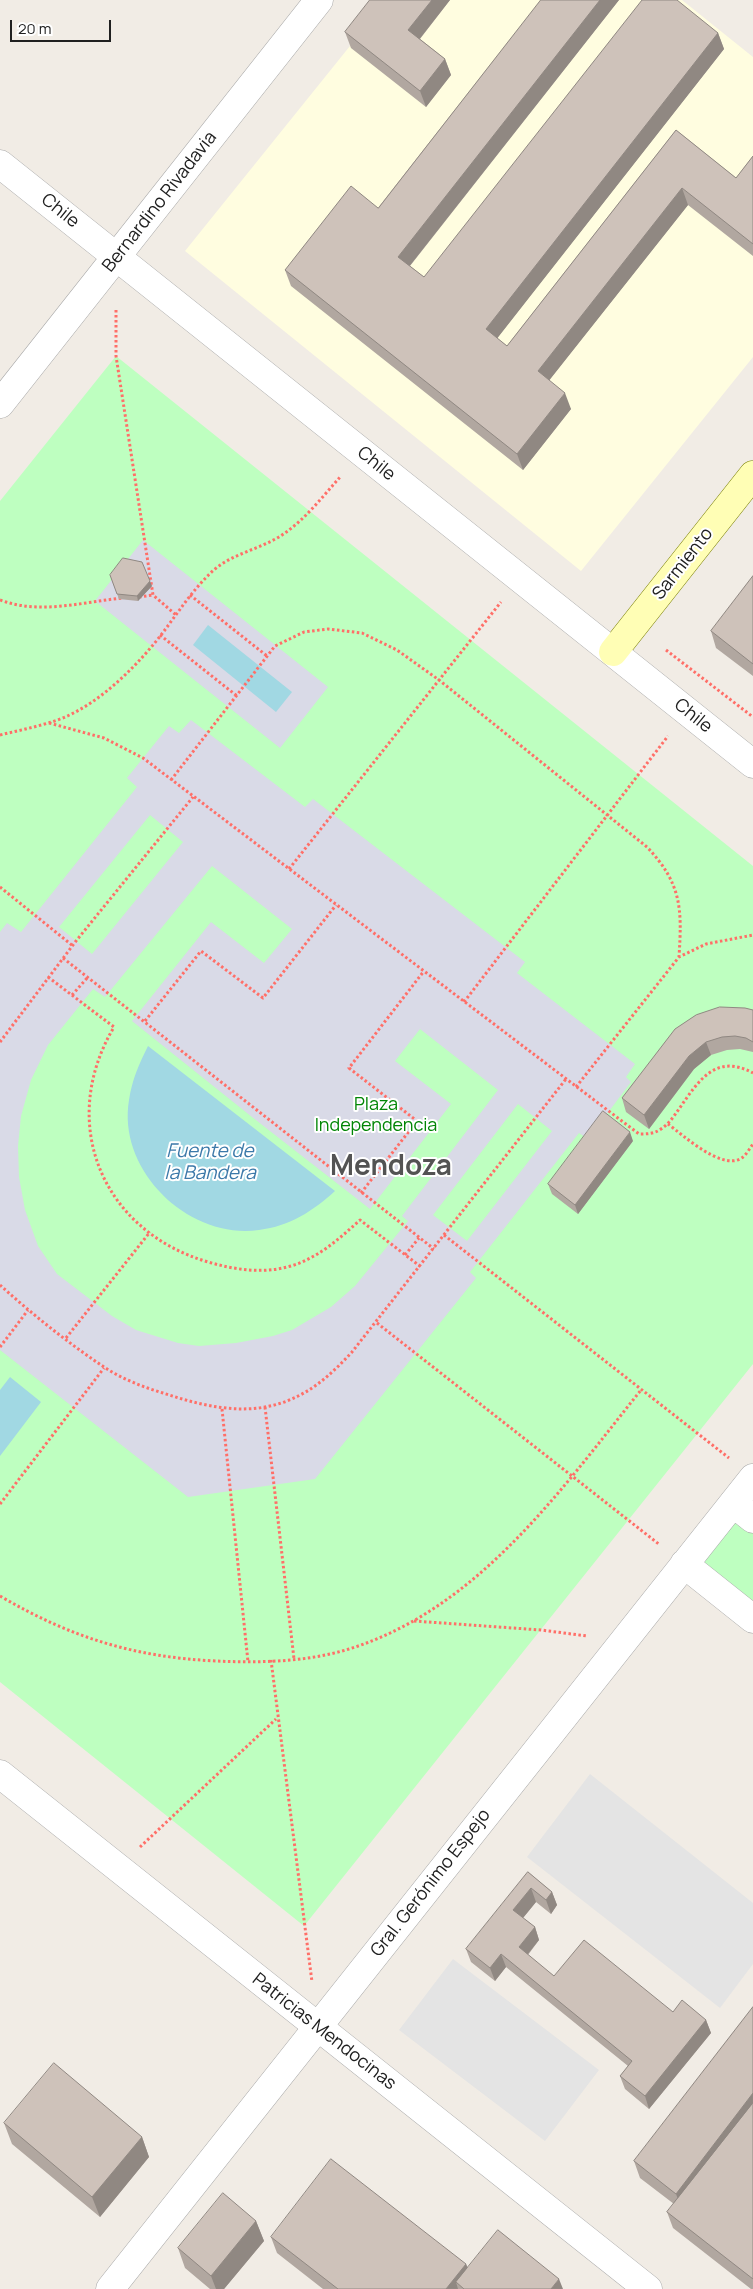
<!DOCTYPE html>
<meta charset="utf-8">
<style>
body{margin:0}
#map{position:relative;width:753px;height:2289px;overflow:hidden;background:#f1ece5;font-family:Manrope,sans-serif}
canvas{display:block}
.scale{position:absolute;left:10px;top:20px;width:101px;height:22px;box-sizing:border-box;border:2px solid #202020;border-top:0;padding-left:6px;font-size:15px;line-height:18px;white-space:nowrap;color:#202020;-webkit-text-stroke:4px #fff;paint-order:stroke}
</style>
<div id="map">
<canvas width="753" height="2289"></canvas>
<div class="scale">20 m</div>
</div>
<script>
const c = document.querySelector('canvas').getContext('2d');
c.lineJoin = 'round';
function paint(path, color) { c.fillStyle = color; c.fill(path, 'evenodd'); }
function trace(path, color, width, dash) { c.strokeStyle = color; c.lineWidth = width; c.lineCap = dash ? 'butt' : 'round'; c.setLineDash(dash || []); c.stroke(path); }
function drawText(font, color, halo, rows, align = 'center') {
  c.font = font + ' Manrope,sans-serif'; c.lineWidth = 4; c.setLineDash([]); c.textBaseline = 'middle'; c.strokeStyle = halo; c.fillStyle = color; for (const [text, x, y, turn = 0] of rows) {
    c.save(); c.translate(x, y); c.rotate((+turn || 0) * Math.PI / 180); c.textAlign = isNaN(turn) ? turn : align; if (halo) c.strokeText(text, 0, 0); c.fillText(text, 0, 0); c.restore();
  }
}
const education = new Path2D(`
 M387 0H682L753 57V357L581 571 185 251Z`);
const park = new Path2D(`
 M116 356 753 866V1364L304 1926 0 1682V501Z
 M733 1503 753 1519V1619L684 1564Z`);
const parking = new Path2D(`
 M590 1774 753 1903V1964L720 2008 527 1857Z
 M453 1959 599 2070 545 2141 399 2030Z`);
const plaza = new Path2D(`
 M143 540 328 687 280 748 95 601Z
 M191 720 305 807 313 799 525 962 517 973 635 1064 626 1077 631 1082 588 1139 579 1133 470 1272 476 1278 315 1479 188 1497 0 1350V932L7 923 21 932 137 787 127 778 156 742 169 726 179 733ZM150 815 183 842 92 954 59 927ZM212 866 292 929 264 963 211 922 132 1021 252 1117 370 1209 451 1104 395 1061 420 1029 498 1090 402 1216 408 1221 355 1286 331 1307 292 1330 273 1336 236 1343 199 1346 178 1343 136 1330 112 1316 57 1274 38 1246 25 1210 19 1177 18 1146 21 1116 31 1080 48 1045 93 989 105 997ZM518 1104 552 1131 467 1241 433 1215Z`);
const water = new Path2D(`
 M208 625 292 692 276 712 193 645Z
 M148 1046 335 1191C313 1211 290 1226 259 1230 189 1240 117 1171 129 1100 132 1080 139 1064 148 1046Z
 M10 1377 41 1402 0 1456V1390Z`);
const path = new Path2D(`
 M116 310V356L153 595 176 615
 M190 595 267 656
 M139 597 153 595
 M0 600C41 615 81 602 123 598
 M160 635 237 696
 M666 650 753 717
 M49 723 104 738 143 758 639 1134C647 1134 654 1134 661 1129 669 1124 674 1116 679 1109 699 1080 716 1053 753 1073
 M0 735C16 731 32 728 48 723 89 712 126 677 153 645 174 620 190 591 215 569 234 553 261 549 282 535 305 520 323 496 341 476
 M171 780 275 646 304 632 328 629 362 633 397 650 439 680 647 847C682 884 682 909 679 957
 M289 869 501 602
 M0 887 73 946
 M63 958 434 1249
 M48 977 114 1027C57 1123 102 1231 208 1262 236 1270 263 1274 291 1266 318 1258 339 1239 360 1220L421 1267
 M72 995 88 977
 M464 1002 668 736
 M145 1021 201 951 263 998 336 905
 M0 1042 76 941 193 797
 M576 1087 679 957 706 944 753 935
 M668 1124C684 1136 720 1169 740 1159 746 1156 749 1149 753 1144
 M361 1193 417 1121 349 1068 424 971
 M444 1235 729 1458
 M405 1255 419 1238
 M0 1285C32 1314 68 1343 104 1367 122 1379 143 1387 163 1393 214 1410 264 1420 312 1388 327 1378 340 1365 352 1352L566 1079
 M377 1323 660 1545
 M66 1338 150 1232
 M0 1347 28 1310
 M265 1407 294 1659
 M222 1409 248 1662
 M0 1504 104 1368
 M0 1596C72 1638 134 1657 216 1661 260 1663 307 1662 349 1649 478 1609 560 1491 641 1390
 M414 1621 541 1630 587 1636
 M271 1660 312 1982
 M140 1847 276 1719`);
const minor = new Path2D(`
 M733 1503 753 1519
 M684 1564 753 1619
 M110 2289 753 1478`);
const tertiary = new Path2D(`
 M0 164 753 764
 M0 404 319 0
 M0 1774 648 2289`);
const secondary = new Path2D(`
 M613 652 753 475`);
const wall = new Path2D(`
 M370 0H450L420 39 445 59 451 75 426 107 351 48 345 32Z
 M541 0H619L410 266 424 277 718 33 724 49 497 338 507 346 676 130 736 178 753 156V256L688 205 549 380 571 409 523 470 291 286 285 270 378 208Z
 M110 575 152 586 138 601 119 599Z
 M753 576V676L716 648 711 631Z
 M753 1010V1052L740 1049 727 1050 711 1055 694 1069 649 1129 626 1112 622 1098Z
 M633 1141 578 1214 552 1194 548 1184Z
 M528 1872 552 1892 557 1905 551 1914 536 1902 523 1918 535 1927 539 1940 528 1955 554 1976 673 2012 706 2020 711 2033 649 2109 625 2089 620 2076 628 2066 506 1967 495 1981 471 1962 466 1949Z
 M753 2007V2289H751L673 2228 667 2212 674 2204 640 2178 634 2161Z
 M4 2123 142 2137 149 2157 100 2217 12 2144Z
 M256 2221 264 2241 224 2289H210L185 2268 178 2248Z
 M271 2237 466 2264 468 2268 563 2289H323L277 2253Z`);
const shadedWall = new Path2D(`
 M432 0H450L414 46 408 30Z
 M600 0H619L404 273 398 257Z
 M718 33 724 49 492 345 486 329Z
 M445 59 451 75 426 107 420 91Z
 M682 188 688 205 544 387 538 371Z
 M565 393 571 409 523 470 517 454Z
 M150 581 152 586 138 601 137 596Z
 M706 1042 711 1055 694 1069 649 1129 644 1115 689 1056Z
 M630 1132 633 1141 578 1214 575 1205Z
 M531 1888 536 1902 518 1924 513 1910Z
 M552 1892 557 1905 551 1914 546 1900Z
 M535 1927 539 1940 523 1960 519 1947Z
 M501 1954 506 1967 495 1981 490 1968Z
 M706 2020 711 2033 649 2109 645 2096Z
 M753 2093V2117L682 2210 676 2194Z
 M142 2137 149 2157 100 2217 92 2197Z
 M256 2221 264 2241 224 2289H216L211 2276Z
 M466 2264 472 2280 456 2282 458 2289H446Z
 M559 2279 563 2289H551Z`);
const building = new Path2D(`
 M370 0H432L408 30 445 59 420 91 345 32Z
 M541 0H600L398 257 424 277 642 0H677L718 33 486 329 507 346 676 130 736 178 753 156V244L682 188 538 371 565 393 517 454 285 270 351 186 378 208Z
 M123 558 142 562 150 581 137 596 117 594 110 575Z
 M753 576V664L711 631Z
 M720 1007 745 1008 753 1010V1042L746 1038 735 1036 722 1037 706 1042 689 1056 644 1115 622 1098 675 1029 696 1015Z
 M603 1111 630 1132 575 1205 548 1184Z
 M528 1872 552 1892 546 1900 531 1888 513 1910 535 1927 519 1947 554 1976 584 1940 673 2012 682 2000 706 2020 645 2096 620 2076 632 2061 501 1954 490 1968 466 1949Z
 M753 2007V2093L676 2194 634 2161Z
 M54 2063 142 2137 92 2197 4 2123Z
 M753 2103V2279L667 2212Z
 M331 2159 466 2264 446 2289H338L271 2237Z
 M223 2193 256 2221 211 2276 178 2248Z
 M498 2230 559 2279 551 2289H464L456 2282Z`);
const streetNames = [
 ["Bernardino Rivadavia",160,202,-52],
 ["Chile",60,211,39],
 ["Chile",376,464,39],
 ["Sarmiento",683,564,-52],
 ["Chile",693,716,39],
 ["Gral. Gerónimo Espejo",431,1883,-52],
 ["Patricias Mendocinas",324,2032,38]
];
const parkNames = [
 ["Plaza",376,1105],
 ["Independencia",376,1126]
];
const waterNames = [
 ["Fuente de",210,1152],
 ["la Bandera",210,1174]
];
const townNames = [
 ["Mendoza",391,1167]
];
paint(education, '#fffde0');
paint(park, '#beffc0');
paint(parking, '#e4e4e4');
paint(plaza, '#d9dae7');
paint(water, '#a1d8e3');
trace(minor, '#a7a7a7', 29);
trace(tertiary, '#a7a7a7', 29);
trace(secondary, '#777d00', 29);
trace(path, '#ff6f68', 3, [2.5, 2.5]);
trace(minor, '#fff', 28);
trace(tertiary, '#fff', 28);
trace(secondary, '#fffeb5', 28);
paint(wall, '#b1a7a0');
paint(shadedWall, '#908882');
paint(building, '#cec2ba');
trace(building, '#908882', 1);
drawText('18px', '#202020', '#fff', streetNames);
drawText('18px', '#018505', '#fff', parkNames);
drawText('italic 19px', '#3c79a9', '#fff', waterNames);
drawText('bold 28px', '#535353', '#fff', townNames);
</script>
